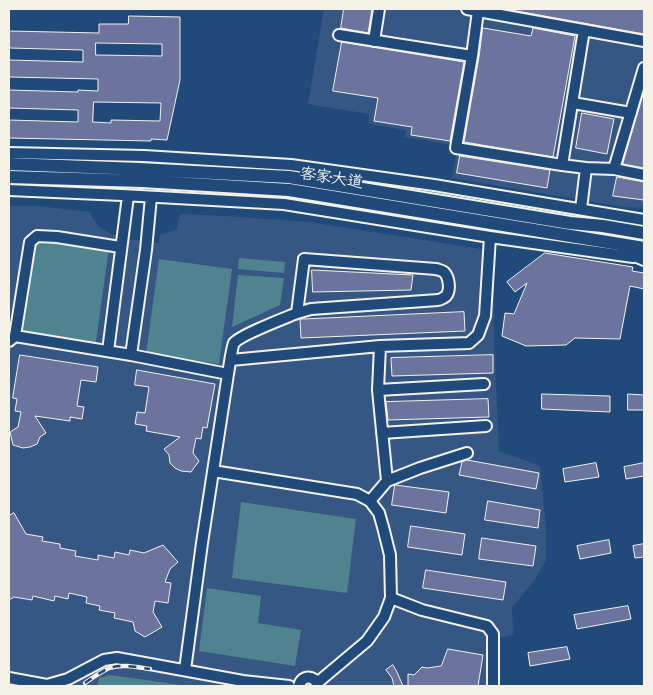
<!DOCTYPE html>
<meta charset="utf-8">
<style>
body{margin:0}
#map{position:relative;width:653px;height:695px;overflow:hidden;background:#1f4a7a;font-family:"Gochi Hand",sans-serif}
canvas{display:block}
.frame{position:absolute;inset:0;border:10px solid #f4f1e8;pointer-events:none}
</style>
<div id="map">
<canvas width="653" height="695"></canvas>
<div class="frame"></div>
</div>
<script>
const c = document.querySelector('canvas').getContext('2d');
c.lineJoin = 'round';
function paint(path, color) { c.fillStyle = color; c.fill(path, 'evenodd'); }
function trace(path, color, width, dash) { c.strokeStyle = color; c.lineWidth = width; c.lineCap = dash ? 'butt' : 'round'; c.setLineDash(dash || []); c.stroke(path); }
function drawText(font, color, halo, rows, align = 'center') {
  c.font = font + ' "Gochi Hand","LXGW WenKai TC",sans-serif'; c.lineWidth = 4; c.setLineDash([]); c.textBaseline = 'middle'; c.strokeStyle = halo; c.fillStyle = color; for (const [text, x, y, turn = 0] of rows) {
    c.save(); c.translate(x, y); c.rotate((+turn || 0) * Math.PI / 180); c.textAlign = isNaN(turn) ? turn : align; if (halo) c.strokeText(text, 0, 0); c.fillText(text, 0, 0); c.restore();
  }
}
const built = new Path2D(`
 M324 9H644V208L623 207 452 178 458 146 405 137 406 130 369 124V114L308 104Z
 M9 206H38L90 212 92 217 99 227 111 234 118 235V238L159 243 160 235 177 229 180 214 226 216 309 222 494 251V341L499 451 540 466 546 529V560L536 578 512 608 513 635 499 638 497 653 500 686H9Z`);
const green = new Path2D(`
 M36 238 109 248 96 342 23 332Z
 M239 258 285 262 284 273 238 269Z
 M159 259 232 269 219 364 146 354Z
 M238 275 284 278 280 305 232 327Z
 M241 502 356 519 347 593 232 578Z
 M207 588 261 596 258 623 301 630 295 666 199 651Z
 M110 675 188 686H97L99 678Z`);
const building = new Path2D(`
 M344 9H372L368 33 341 28Z
 M511 9H644V34L511 10Z
 M129 16 180 17V80L167 140 151 139V141L9 138V120L78 122V110L9 108V90L78 92V90L98 91V79L9 77V60L83 62V50L9 48V31L99 33V24H128ZM96 43 162 44V56L96 55ZM94 102 161 103 160 121 111 120V123L93 122Z
 M483 28 531 36 533 28 575 36 553 157 464 142 479 57Z
 M342 42 464 62 450 141 411 135 412 127 374 121 378 98 333 91Z
 M644 91V168L623 164Z
 M582 113 614 119 607 154 576 148Z
 M460 156 550 170 547 188 457 173Z
 M617 177 644 182V200L613 196Z
 M545 253 633 267 632 271 644 273V289L630 286 620 339 575 338 566 345 526 346 502 336 505 313 514 314 527 283 515 292 507 282Z
 M312 270 413 275 411 290 313 292Z
 M464 312 465 331 301 338 300 319H303Z
 M20 355 98 367 96 382 81 380 77 406 84 407 82 419 70 417V421L35 416 46 433 40 437 37 444 30 447 23 448 13 445 10 432 18 427 21 412 15 411 17 399 13 398Z
 M493 355V373L392 376 391 358Z
 M137 370 215 384 207 428 203 427 201 439 196 438 193 453 199 461 191 472 181 471 175 468 170 463 169 455 164 449 180 437 146 431 147 426 135 424 137 412 145 413 149 387 135 385Z
 M542 394 610 396V412L542 409Z
 M628 394 644 395V410H628Z
 M488 399 489 417 388 420 386 402Z
 M467 460 539 473 536 489 459 475 462 462Z
 M596 463 599 477 565 482 563 469Z
 M644 463V476L626 479 624 467Z
 M395 485 449 492 446 513 392 505Z
 M488 501 540 510 538 528 485 520Z
 M14 513 26 534 43 537 42 541 60 544V548L76 551 75 556 98 560V555L114 558 115 552 129 555 130 550 144 553 163 545 178 562 170 569 165 582 171 583 168 603 155 601 153 612 162 627 145 637 135 631 133 622 114 618 115 613 99 610 100 606 86 603 87 597 69 593 68 599 55 596 54 601 33 596 32 600 14 597 9 600V516Z
 M411 526 465 534 462 555 408 547Z
 M482 538 536 546 533 566 479 559Z
 M609 540 611 553 580 559 577 546Z
 M644 544V557L635 558 633 546Z
 M426 570 506 582 503 600 423 588Z
 M628 606 631 619 577 629 574 615Z
 M567 647 570 659 530 666 528 653Z
 M448 649 483 655 478 686H408V674L414 675 422 667 427 668 441 666Z
 M393 665 397 672 403 686H394L392 678 386 670Z`);
const minor = new Path2D(`
 M467 9 644 41
 M478 11 472 56 456 148 562 165
 M339 35 472 56
 M374 41 379 9
 M573 103 631 113
 M9 153 144 156 291 165 434 185 644 220
 M586 168 614 169 644 68
 M614 169 644 175
 M9 190 122 195 284 204 490 237 633 257
 M581 209 586 168 562 165 584 30
 M15 336 30 242 37 236 57 237 120 247
 M9 341 15 336 131 355 228 374 202 543 185 670
 M108 351 128 196
 M131 355 146 250 151 197
 M231 360 380 346 469 343 478 335 485 316 490 237
 M228 374C229 369 232 346 234 343 240 335 285 318 297 313L304 259 436 269C439 270 441 270 444 272 449 277 451 290 446 296 445 297 440 300 438 300L311 309 297 313
 M378 390 484 384
 M382 433 486 426
 M213 471 357 494 370 501 379 513 383 527 390 555 391 598 384 617 367 641 317 683
 M387 481 420 468 467 453
 M370 501 387 481 378 390 380 346
 M391 598 422 610 487 626 493 634V686
 M9 678 47 685 68 679 104 660 117 658 243 681 289 686
 M299 686C301 678 308 675 315 680L318 686`);
const major = new Path2D(`
 M9 164 139 169 289 177 570 223 603 226 644 233
 M9 177 142 181 289 190 644 248
 M623 250 644 259`);
const rail = new Path2D(`
 M85 683C92 678 101 672 109 668 123 664 136 667 150 669`);
const streetNames = [
 ["客家大道",331,180,9]
];
paint(built, '#365784');
paint(green, '#4f8390');
paint(building, '#6b749d');
trace(building, '#f4f1e8', 1);
trace(minor, '#f4f1e8', 14);
trace(major, '#f4f1e8', 16);
trace(minor, '#1f4a7a', 10);
trace(major, '#1f4a7a', 12);
trace(rail, '#f4f1e8', 4.5);
trace(rail, '#1f4a7a', 2.5, [8]);
drawText('16px', '#f4f1e8', '#1f4a7a', streetNames);
</script>
